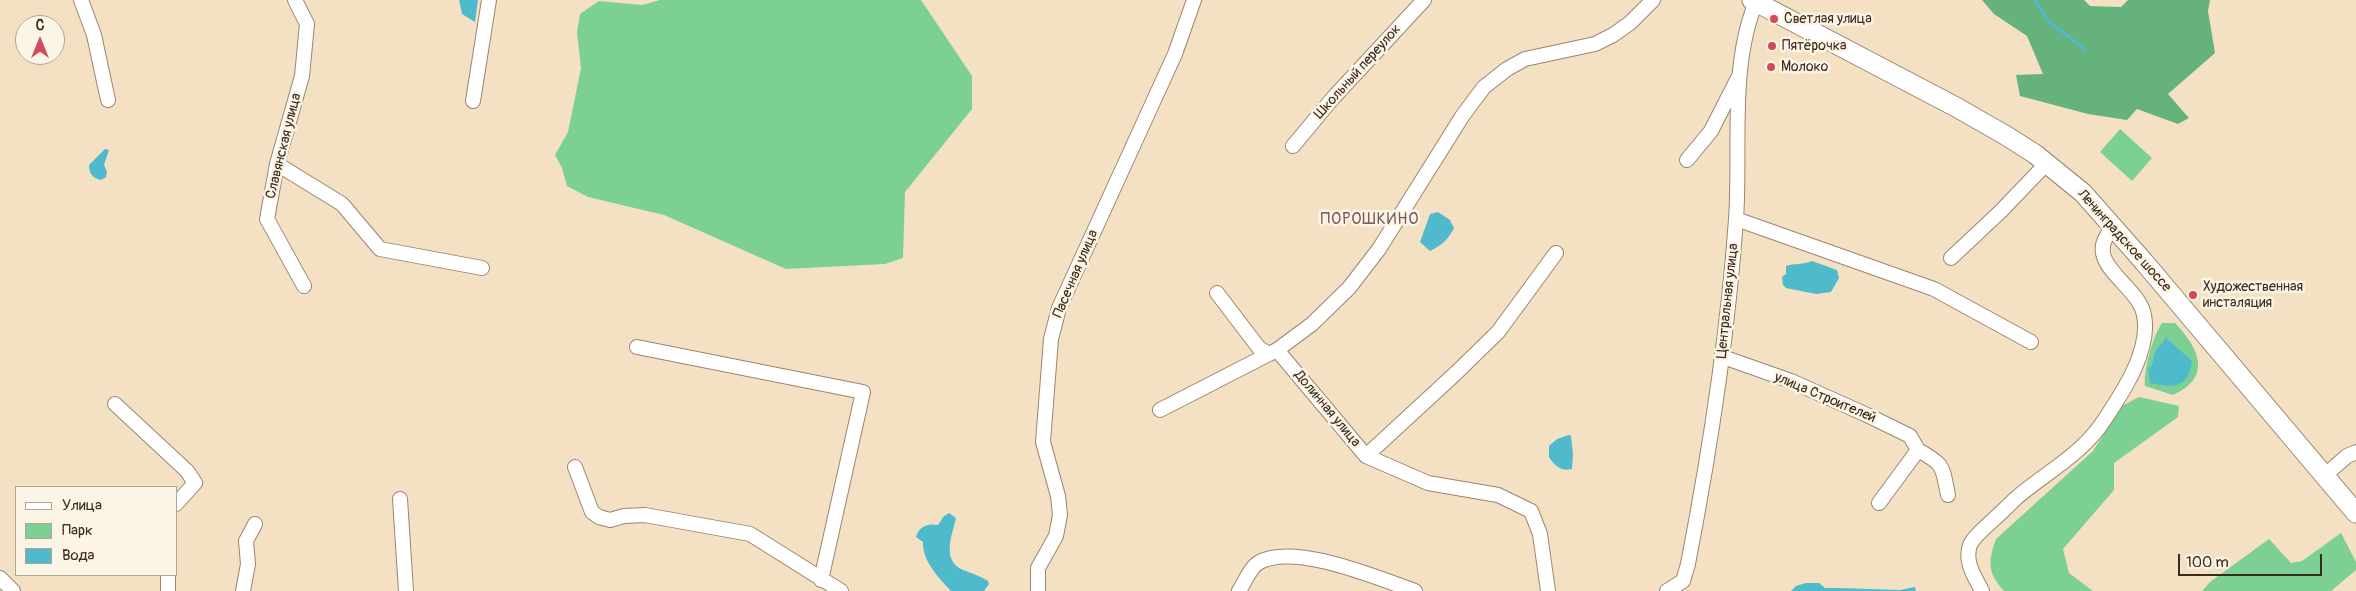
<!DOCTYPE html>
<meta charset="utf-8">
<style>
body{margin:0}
#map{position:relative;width:2356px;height:591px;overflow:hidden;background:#f4e1c4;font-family:Pangolin,sans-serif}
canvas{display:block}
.legend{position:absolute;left:15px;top:486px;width:162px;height:90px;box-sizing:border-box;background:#fcf5e5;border:1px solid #afa495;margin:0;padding:6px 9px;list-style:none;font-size:15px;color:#3b2a1e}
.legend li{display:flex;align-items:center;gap:10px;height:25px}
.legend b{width:25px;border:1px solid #afa495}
.north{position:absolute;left:15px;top:15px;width:50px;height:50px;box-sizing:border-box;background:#fcf5e5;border:1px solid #afa495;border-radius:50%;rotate:0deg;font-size:14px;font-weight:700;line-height:20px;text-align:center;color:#3b2a1e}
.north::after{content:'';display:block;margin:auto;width:18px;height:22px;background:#d1495b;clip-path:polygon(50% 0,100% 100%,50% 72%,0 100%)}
.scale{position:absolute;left:2178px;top:554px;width:144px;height:22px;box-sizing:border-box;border:2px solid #3b2a1e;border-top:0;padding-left:6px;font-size:15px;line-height:18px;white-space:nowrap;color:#3b2a1e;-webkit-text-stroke:4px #fcf5e5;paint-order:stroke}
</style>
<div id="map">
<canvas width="2356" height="591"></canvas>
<ul class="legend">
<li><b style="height:6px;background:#fff"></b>Улица</li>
<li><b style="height:14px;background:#7cd093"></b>Парк</li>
<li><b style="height:14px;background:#4fbacc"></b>Вода</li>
</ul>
<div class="north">С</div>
<div class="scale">100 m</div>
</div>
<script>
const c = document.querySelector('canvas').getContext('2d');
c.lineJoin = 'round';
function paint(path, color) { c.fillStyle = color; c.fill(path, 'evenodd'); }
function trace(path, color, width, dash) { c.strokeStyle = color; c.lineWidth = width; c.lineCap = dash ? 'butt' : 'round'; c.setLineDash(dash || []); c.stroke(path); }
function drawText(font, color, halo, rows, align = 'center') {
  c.font = font + ' Pangolin,sans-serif'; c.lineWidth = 5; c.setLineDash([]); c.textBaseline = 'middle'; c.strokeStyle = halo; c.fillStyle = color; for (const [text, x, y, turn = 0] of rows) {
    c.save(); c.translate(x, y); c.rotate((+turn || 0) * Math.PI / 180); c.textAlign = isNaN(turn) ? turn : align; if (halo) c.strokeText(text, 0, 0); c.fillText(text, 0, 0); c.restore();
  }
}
const green = new Path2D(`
 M660 0H921L972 76V109L905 192 903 258 885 264 786 269 664 215 588 197 567 186 562 168 555 155 568 132 581 68 577 32 580 14 599 1 642 5Z
 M2120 129 2152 158 2132 181 2100 152Z
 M2162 323H2175C2199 348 2213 377 2173 395L2145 386C2143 371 2153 336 2162 323Z
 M2139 397 2179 406 2178 417 2114 463V490L2063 549 2069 573 2093 591H2004C1987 572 1988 562 1996 539L2093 451 2122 406Z
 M2341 533 2356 562V570L2331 591H2202L2210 582 2269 539 2291 563 2302 561Z`);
const forest = new Path2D(`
 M1982 0H2084L2090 6 2121 7 2128 0H2210L2208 11 2215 53 2168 94 2189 118 2178 124 2137 109 2127 120 2088 114 2020 96 2016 75 2043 74 2027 36 1994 14Z`);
const water = new Path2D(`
 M459 0H478L475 22 462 14Z
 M105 149 109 150 104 165 107 172 106 177 101 180C92 178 89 173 89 165Z
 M1438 212 1450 220 1454 228C1448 240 1442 245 1430 251L1420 242 1430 214Z
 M1812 261 1837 270 1839 278 1831 292 1816 294 1786 288 1783 285 1782 277 1786 274V266C1795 263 1803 265 1812 261Z
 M2165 337 2192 361C2189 389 2172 388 2150 383L2148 370C2156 360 2152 359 2156 351 2159 345 2164 344 2165 337Z
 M1569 435 1571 436 1573 454 1572 469C1561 472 1554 465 1549 457V446L1557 439Z
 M949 513 956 518C952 536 941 560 963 570 971 573 980 576 988 581L989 584 984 591H951C939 578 922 561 923 542L916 537C919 526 928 523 938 525L944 516Z
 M1806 583H1819L1825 588H1839L1900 590 1915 587 1916 591H1791L1796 586Z`);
const stream = new Path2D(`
 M2035 0 2048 21 2085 49`);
const minor = new Path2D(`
 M81 0 94 35 108 100
 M295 0 307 24 302 76 277 164 267 219 304 286
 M473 101 489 0
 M1293 146 1333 98 1424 0
 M1687 160 1711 131 1738 78
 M277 164 342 204 380 249 482 268
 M1736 219 1934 289 2031 342
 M1951 258 2001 211 2047 163
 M1217 293 1259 348 1269 354 1277 350 1366 456 1428 483 1498 495 1531 511 1540 534 1548 591
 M637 347 863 392 821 580
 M1277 350 1312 324 1349 288 1379 249 1463 115 1484 87 1507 69 1525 59 1595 44 1613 35 1630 23 1653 0
 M1723 357 1791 381 1867 415 1910 436 1918 450
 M115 404 187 471 195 483 176 504
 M1160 410 1269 354
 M1918 450C1945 465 1942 466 1948 495
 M1366 456 1456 373 1498 332 1556 253
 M575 467 592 512 599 517 610 520 624 516 645 515 750 534 841 591
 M2323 477 2347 456 2356 452
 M400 499 406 591
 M1879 503 1918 450
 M0 578 13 591
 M168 591V575
 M243 591 248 564 246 541 255 524
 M1038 591V568L1056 536 1060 515 1058 496 1043 442 1051 339 1059 308 1175 54 1194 0
 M1239 591C1244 583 1251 567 1258 563 1294 542 1377 578 1415 591
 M1667 591 1683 581 1688 564C1710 450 1728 335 1736 219 1741 150 1729 67 1756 2
 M1982 591C1975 577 1964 562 1970 545 1974 536 1986 527 1993 520 2001 513 2008 506 2015 499 2046 472 2082 455 2105 419 2123 392 2151 350 2144 315 2138 283 2078 262 2114 227`);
const major = new Path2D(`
 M1752 0 1956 107 2005 135 2035 154 2083 193 2144 262 2356 513`);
const markers = [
 [1774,19,5,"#d1495b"],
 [1772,46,5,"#d1495b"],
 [1771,67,5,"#d1495b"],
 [2193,295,5,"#d1495b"]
];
const poiNames = [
 ["Светлая улица",1784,19],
 ["Пятёрочка",1782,46],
 ["Молоко",1781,67],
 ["Художественная",2203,287],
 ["инсталяция",2203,303]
];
const streetNames = [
 ["Школьный переулок",1358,72,-48],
 ["Славянская улица",284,146,-76],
 ["Ленинградское шоссе",2124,241,48],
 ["Пасечная улица",1076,274,-67],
 ["Центральная улица",1728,301,-84],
 ["улица Строителей",1825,398,23],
 ["Долинная улица",1327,409,50]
];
const quarterNames = [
 ["ПОРОШКИНО",1370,220]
];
paint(green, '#7cd093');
paint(forest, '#65b27d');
paint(water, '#4fbacc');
trace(stream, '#4fbacc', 3);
trace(minor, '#988671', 16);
trace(major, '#988671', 21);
trace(minor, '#fff', 14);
trace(major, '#fff', 19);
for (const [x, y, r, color] of markers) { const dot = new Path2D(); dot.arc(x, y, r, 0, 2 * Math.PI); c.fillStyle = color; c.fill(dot); trace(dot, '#fcf5e5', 2); }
drawText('14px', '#3b2a1e', '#fcf5e5', poiNames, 'left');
drawText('14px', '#3b2a1e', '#fcf5e5', streetNames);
c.letterSpacing = '1px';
drawText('16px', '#77585d', '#fcf5e5', quarterNames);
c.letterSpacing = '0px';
</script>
